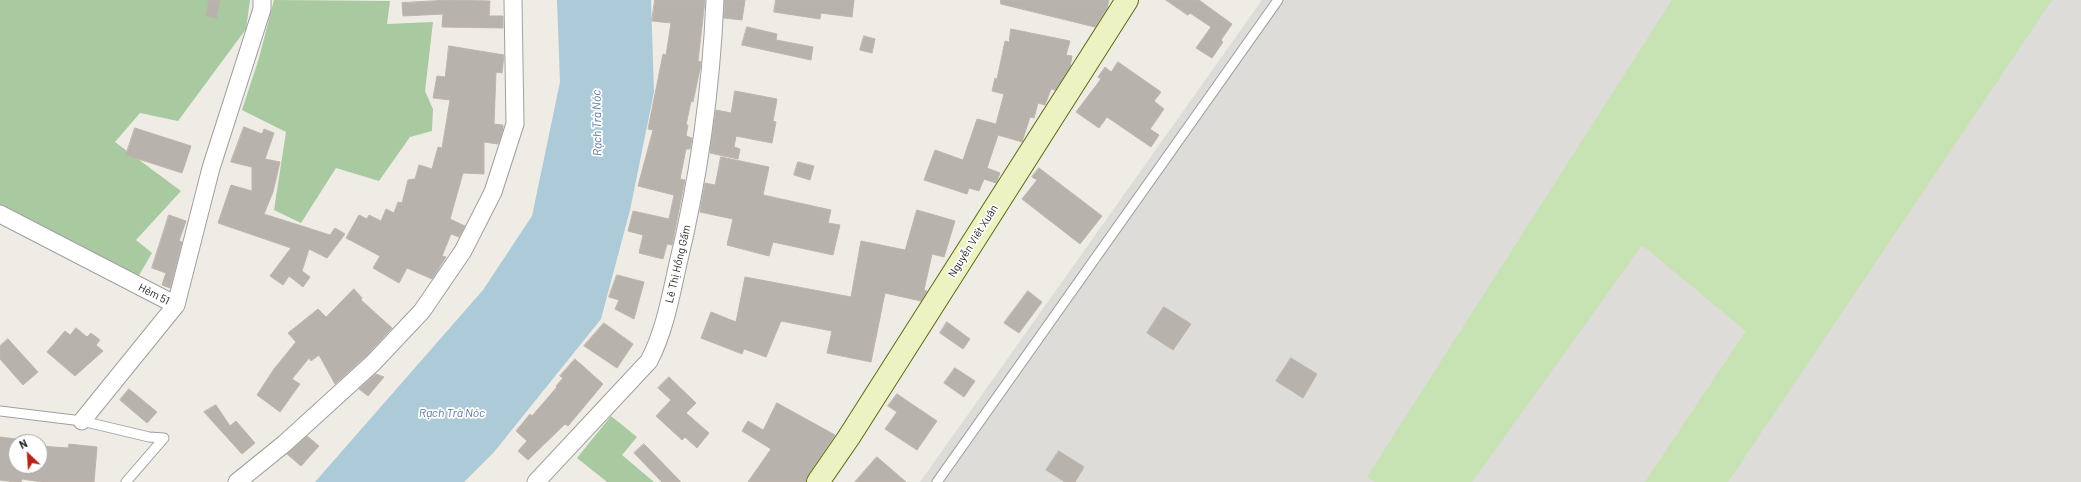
<!DOCTYPE html>
<meta charset="utf-8">
<style>
body{margin:0}
#map{position:relative;width:2081px;height:482px;overflow:hidden;background:#efece6;font-family:Barlow,sans-serif}
canvas{display:block}
.north{position:absolute;left:8px;top:434px;width:40px;height:40px;box-sizing:border-box;background:#fff;border:1px solid #a5a5a5;border-radius:50%;rotate:335deg;font-size:11px;font-weight:700;line-height:16px;text-align:center;color:#1f1f1f}
.north::after{content:'';display:block;margin:auto;width:14px;height:18px;background:#b62318;clip-path:polygon(50% 0,100% 100%,50% 72%,0 100%)}
</style>
<div id="map">
<canvas width="2081" height="482"></canvas>
<div class="north">N</div>
</div>
<script>
const c = document.querySelector('canvas').getContext('2d');
c.lineJoin = 'round';
function paint(path, color) { c.fillStyle = color; c.fill(path, 'evenodd'); }
function trace(path, color, width, dash) { c.strokeStyle = color; c.lineWidth = width; c.lineCap = dash ? 'butt' : 'round'; c.setLineDash(dash || []); c.stroke(path); }
function drawText(font, color, halo, rows, align = 'center') {
  c.font = font + ' Barlow,sans-serif'; c.lineWidth = 3.5; c.setLineDash([]); c.textBaseline = 'middle'; c.strokeStyle = halo; c.fillStyle = color; for (const [text, x, y, turn = 0] of rows) {
    c.save(); c.translate(x, y); c.rotate((+turn || 0) * Math.PI / 180); c.textAlign = isNaN(turn) ? turn : align; if (halo) c.strokeText(text, 0, 0); c.fillText(text, 0, 0); c.restore();
  }
}
const airport = new Path2D(`
 M1262 0H2081V482H920Z`);
const grass = new Path2D(`
 M1672 0H2052L1728 482H1645L1746 331 1642 245 1472 482H1375L1367 477Z`);
const forest = new Path2D(`
 M0 0H250L246 29 178 121 140 113 115 142 181 191 136 240 152 253 138 277 0 205Z
 M274 0 390 1 387 24 433 22 425 91 433 109 432 131 410 137 379 181 336 168 301 223 274 210 286 132 242 110 259 58Z
 M611 416 637 437 622 455 654 482H607L577 458Z`);
const water = new Path2D(`
 M557 0H651L654 92 630 210 601 319 494 452 464 482H315L483 290 532 216 560 82Z`);
const building = new Path2D(`
 M209 0H220L217 18 206 16Z
 M450 0 490 1 489 16H503V28L442 27 443 14 403 16 402 3Z
 M655 0H705L698 61 701 62 700 69 693 102 691 101 686 125H688L686 136 692 138 690 149H686L680 179 685 180 672 245 667 244 663 259 639 253 643 235 628 231 633 211 669 219 674 195 638 186 653 130 648 129 663 54 666 55 671 23 652 21Z
 M725 0H745L742 20 724 18Z
 M776 0H854L852 17 821 13 820 19 774 12Z
 M1001 0H1109L1107 8 1095 27 1001 4Z
 M1166 0H1199L1232 24 1221 40 1223 42 1212 58 1196 48 1211 27 1190 13 1188 15Z
 M747 27 777 34 776 40 813 47 811 60 742 45Z
 M1011 29 1070 41 1066 55 1072 56 1070 67 1055 90 1051 89 1045 105 1038 103 1034 118 1030 117 1022 142 998 135 987 168 1000 173 996 183 984 179 979 191 969 188 967 194 924 180 935 150 963 160 977 119 996 124 1004 94 992 91 995 78 997 79 1005 41 1009 42Z
 M864 36 875 39 872 53 860 50Z
 M449 46 504 55 502 73 496 72 494 124 503 125V130L498 144 484 142V174L463 173 450 219 465 226 459 237 451 234 442 256 446 257 432 279 407 268 399 283 373 268 380 256 346 238 359 215 367 219 369 215 381 221 386 209 394 213 398 202 402 203 408 180 415 179 419 165 432 169 438 147 442 148 450 100 433 98 437 76 445 77Z
 M1118 62 1161 92 1154 101 1164 109 1150 129 1159 135 1151 147 1107 117 1099 128 1076 112 1101 79 1098 77 1105 67 1111 72Z
 M735 91 777 99 773 121 776 122 772 143 736 136 734 147 740 149 738 159 710 153 716 110 731 113Z
 M244 127 262 134 264 129 274 133 265 159 280 162 273 192 264 214 330 235 335 228 345 234 327 258 309 249 302 271 310 277 303 287 289 276 283 285 270 276 291 248 218 223 231 185 252 191V167L231 162Z
 M135 128 191 146 182 173 126 155Z
 M721 157 769 167 763 195 831 210 828 223 840 225 833 255 773 242 769 256 727 245 733 219 700 212 705 183 715 185Z
 M798 162 814 166 810 180 794 175Z
 M1039 168 1102 216 1080 244 1022 199 1037 180 1032 177Z
 M917 210 955 221 944 257 932 254 924 290 927 291 921 301 885 293 871 362 827 353 832 331 781 321 766 357 744 349 742 354 701 338 711 312 736 322 745 277 851 297 861 241 905 250Z
 M169 215 186 221 179 241 182 242 170 288 162 285 166 273 152 268Z
 M617 275 644 282 634 319 615 309 619 300 609 297Z
 M354 289 362 298 361 300 392 328 366 356 335 384 319 355 311 361 309 358 292 379 300 384 280 412 257 395 274 369 296 342 288 333 318 309 326 317Z
 M1028 291 1042 302 1019 333 1004 323Z
 M1164 307 1191 324 1173 350 1147 333Z
 M947 322 970 339 963 349 940 333Z
 M604 323 633 344 617 368 584 346Z
 M76 328 87 337 91 333 100 340 96 345 103 351 75 376 47 352 65 331 70 335Z
 M8 339 38 372 23 385 0 359V346Z
 M1291 358 1317 374 1303 398 1276 381Z
 M575 359 603 384 568 426 565 424 528 460 518 451 527 441 516 431 530 414 532 416 557 387 556 386 563 378 560 376Z
 M955 368 975 381 964 397 944 383Z
 M376 374 384 377 368 396 359 389Z
 M669 377 696 403 686 413 709 433 697 448 685 437 682 440 656 416 671 400 658 388Z
 M129 389 157 412 147 423 120 400Z
 M897 394 937 421 917 450 885 429 897 412 888 406Z
 M777 403 835 435 808 475 806 482H748L771 449 742 431 748 421 763 430Z
 M216 405 230 426 236 421 255 443 242 454 204 412Z
 M307 436 319 446 301 466 287 454Z
 M0 437 16 439V466H40V446L68 448 69 444 97 447 94 482H42L22 479 21 482H15L0 480Z
 M644 444 681 482H662L634 453Z
 M1059 451 1084 467 1075 482H1065L1046 470Z
 M877 457 906 482H855Z`);
const lane = new Path2D(`
 M0 411 82 421 149 437 164 438 126 482
 M937 482 1278 0`);
const street = new Path2D(`
 M0 214 176 305 82 421
 M176 305 211 168 262 9V0
 M237 482 284 444 373 363 422 311 463 251 493 192 515 124 513 0
 M536 482 649 361C664 332 670 300 677 268 699 178 711 93 715 0`);
const secondary = new Path2D(`
 M818 482 849 437 1127 0`);
const streetNames = [
 ["Nguyễn Viết Xuân",973,241,-58],
 ["Lê Thị Hồng Gấm",678,264,-77],
 ["Hẻm 51",154,294,27]
];
const waterNames = [
 ["Rạch Trà Nóc",597,123,-91],
 ["Rạch Trà Nóc",452,413]
];
paint(airport, '#dddcd8');
paint(grass, '#c7e2b3');
paint(forest, '#a9c9a0');
paint(water, '#accad7');
paint(building, '#b8b2ad');
trace(building, '#beb5ab', 1);
trace(lane, '#a0a0a0', 11);
trace(street, '#a0a0a0', 19);
trace(secondary, '#5b6a12', 24);
trace(lane, '#fff', 9);
trace(street, '#fff', 17);
trace(secondary, '#ecf2c1', 22);
drawText('11px', '#1f1f1f', '#fff', streetNames);
drawText('italic 12px', '#5778a3', '#fff', waterNames);
</script>
